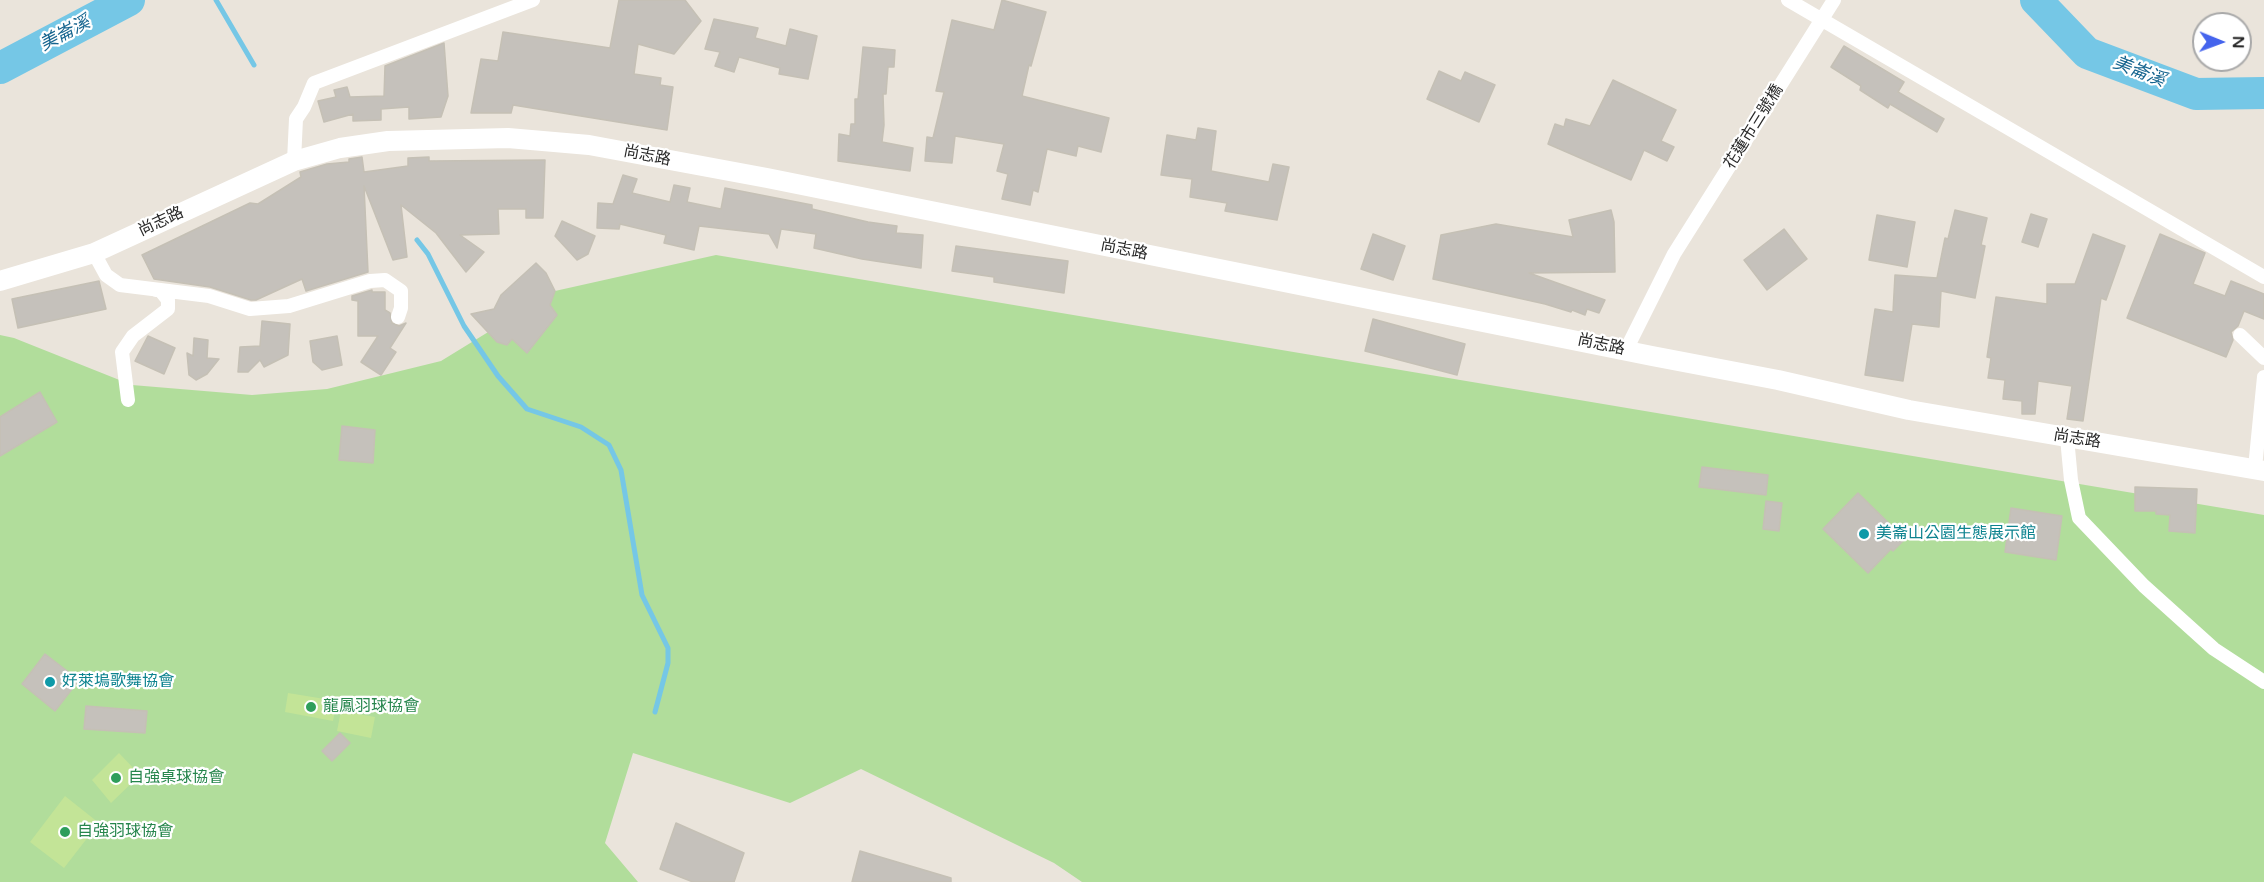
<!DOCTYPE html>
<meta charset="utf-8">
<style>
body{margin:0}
#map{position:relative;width:2264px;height:882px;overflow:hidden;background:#eae4db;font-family:"Varela Round",sans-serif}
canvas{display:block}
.north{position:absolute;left:2192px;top:12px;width:60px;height:60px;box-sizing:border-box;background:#fff;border:2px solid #a9a9a9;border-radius:50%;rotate:91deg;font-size:16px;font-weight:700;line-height:24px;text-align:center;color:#292929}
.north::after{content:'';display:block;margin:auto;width:21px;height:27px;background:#4564ed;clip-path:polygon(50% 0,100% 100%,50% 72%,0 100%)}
</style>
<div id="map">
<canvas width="2264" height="882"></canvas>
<div class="north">N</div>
</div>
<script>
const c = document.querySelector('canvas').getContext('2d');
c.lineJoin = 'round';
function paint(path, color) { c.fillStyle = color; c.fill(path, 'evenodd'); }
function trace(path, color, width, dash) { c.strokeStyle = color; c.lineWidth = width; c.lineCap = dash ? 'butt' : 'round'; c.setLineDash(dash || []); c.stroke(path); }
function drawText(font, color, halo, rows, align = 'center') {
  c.font = font + ' "Varela Round","Noto Sans TC",sans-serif'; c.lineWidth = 4.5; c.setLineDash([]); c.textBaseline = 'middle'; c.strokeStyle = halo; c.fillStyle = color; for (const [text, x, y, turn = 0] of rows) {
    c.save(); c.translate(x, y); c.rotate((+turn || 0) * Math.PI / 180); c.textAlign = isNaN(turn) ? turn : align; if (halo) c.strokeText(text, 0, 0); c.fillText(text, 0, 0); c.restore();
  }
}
const green = new Path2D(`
 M716 255 2264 515V882H1082L1054 863 861 769 790 803 633 753 605 843 638 882H0V335L14 338 132 385 252 395 327 389 441 361 555 291Z`);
const pitch = new Path2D(`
 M288 693 337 701 333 721 285 712Z
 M341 711 375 717 371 738 337 731Z
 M119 753 140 775 111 803 92 780Z
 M65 796 99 823 64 868 30 842Z`);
const stream = new Path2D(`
 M216 0 254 65
 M417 240 428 254 464 326 498 376 527 409 581 427 609 445 621 470 642 595 668 648V663L655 712`);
const river = new Path2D(`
 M2036 0 2087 53 2196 94 2264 93
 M0 68 129 0`);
const building = new Path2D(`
 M619 0H685L701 21 674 54 638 44 634 74 661 78 660 85 673 87 667 130 513 105 511 113H471L481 59 498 61 503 32 610 48Z
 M1002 0 1046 12 1031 66 1029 65 1022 96 1109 118 1101 152 1078 146 1076 156 1047 149 1038 192 1033 190 1030 205 1002 199 1008 174 997 171 1004 144 955 136 952 163 925 161 927 137 933 138 944 92 936 91 952 20 994 30Z
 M714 19 758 28 755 38 786 46 790 29 817 36 808 79 779 74 780 68 739 57 734 72 715 66 720 52 705 49Z
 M444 43 448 96 441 117 409 119V107L381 109V120L353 121V114L324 122 318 101 336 97 334 90 347 87 350 97 384 96 385 66Z
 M1844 46 1904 82 1898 92 1944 119 1937 132 1890 104 1888 108 1860 90 1861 86 1831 67Z
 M863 47 895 50 894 67H888L886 94H883L884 125 882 142 913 148 910 171 838 161 839 134 850 136 851 124H855V99H858Z
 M1439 71 1461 81 1465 72 1495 85 1479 122 1427 99Z
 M1613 80 1676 110 1661 141 1674 147 1667 161 1644 150 1631 180 1548 144 1555 124 1564 127 1566 119 1590 126Z
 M1198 128 1216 131 1211 171 1269 182 1273 164 1289 167 1277 220 1225 211 1227 203 1190 197 1192 179 1161 175 1167 135 1196 140Z
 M362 157 364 172 408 166V158L429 157V161L545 160 543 218H526V209H498L499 234 460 235 484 252 466 272 436 233 401 205 407 257 393 260 364 186 368 272 306 291 302 279 256 300H251L210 287 154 279 142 255 250 203 258 204 301 177 300 172 327 164 349 162V159Z
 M623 175 637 179 632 193 670 202 674 185 690 188 687 202 721 209 725 188 812 205V209L868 222 897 226 896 233 923 235 921 268 862 259 814 248 816 234 781 229 777 248 769 234 699 226 694 250 664 243 666 235 620 224 619 229 597 228 598 203 613 204Z
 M1611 210 1614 222 1615 272 1529 273 1605 300 1599 313 1587 309 1585 315 1572 310 1571 312 1545 304 1433 279 1441 235 1496 224 1573 237 1569 220Z
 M1955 210 1987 218 1981 245 1985 246 1975 298 1941 291 1939 327 1912 324 1903 381 1865 375 1875 309 1893 312 1895 275 1937 278 1945 238 1948 239Z
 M2031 214 2047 219 2038 247 2022 242Z
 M1877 215 1915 222 1907 267 1869 260Z
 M562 221 595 236 588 254 577 260 555 236Z
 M1784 229 1807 259 1767 290 1744 260Z
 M1373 234 1405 246 1393 280 1361 269Z
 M2093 234 2125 246 2106 300 2101 298 2083 421 2067 419 2072 386 2038 381 2035 414H2022V401L2003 399 2005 380 1988 378 1991 358 1987 357 1996 297 2047 304V284H2075Z
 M2160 234 2205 253 2193 284 2225 296 2231 281 2264 294V319L2244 311 2238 326 2231 332 2233 340 2226 357 2127 318Z
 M956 246 1068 261 1064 293 994 282V277L952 271Z
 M536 263 546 273 555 291 550 305 557 315 527 353 512 339 507 345 497 342 471 314 494 309 501 295Z
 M99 281 106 309 18 328 12 299Z
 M372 290V292H385V310L390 313 392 323 399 326 406 323 390 348 396 352 381 375 361 362 378 336H358V301L352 300V296Z
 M1373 319 1465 344 1457 375 1365 351Z
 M262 321 290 324 288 355 264 367 260 360 248 372H238L240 347 260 346Z
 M148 336 175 348 164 374 135 361Z
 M337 336 342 365 322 370 313 362 310 341Z
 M194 338 208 340 207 358 219 359 207 374 196 380 189 375 187 353 193 356Z
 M40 392 57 422 0 456V417Z
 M342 426 375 430 373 463 339 460Z
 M1702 467 1768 475 1766 495 1699 487Z
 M2135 487 2197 489 2195 533 2169 531 2170 515 2156 514V511H2135Z
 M1858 493 1905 539 1893 551 1891 549 1868 573 1823 529Z
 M1766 501 1782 503 1779 531 1763 529Z
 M2011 508 2062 516 2056 560 2005 552Z
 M45 654 79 680 55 711 22 684Z
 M86 706 147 711 145 733 84 729Z
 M340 733 350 743 332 761 322 751Z
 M676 823 744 853 734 882H693L660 869Z
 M860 851 951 878V882H852Z`);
const street = new Path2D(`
 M1788 0 2264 277
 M294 161 296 119 304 107 314 83 533 0
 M94 253 106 275 120 285 209 296 250 309 289 306 370 281 385 280 401 291V308L398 317
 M2240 335 2264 358
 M1626 350 1674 254 1834 0
 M128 400 122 352 133 336 168 309V300L160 290H156
 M2067 438 2071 480 2079 518 2144 586 2214 649 2264 682
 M2255 468 2264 377`);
const secondary = new Path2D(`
 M0 281 94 253 294 161 340 148 388 141 508 138 589 145 767 178 1652 356 1778 380 1909 410 2264 471`);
const markers = [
 [1864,534,6,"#0f9aa8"],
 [50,682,6,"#0f9aa8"],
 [311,707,6,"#2e9e5b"],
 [116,778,6,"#2e9e5b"],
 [65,832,6,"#2e9e5b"]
];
const streetNames = [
 ["花蓮市三號橋",1754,127,-58],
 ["尚志路",647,156,11],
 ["尚志路",161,222,-25],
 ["尚志路",1124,250,11],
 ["尚志路",1601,345,12],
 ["尚志路",2077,439,9]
];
const cultureNames = [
 ["美崙山公園生態展示館",1876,534],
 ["好萊塢歌舞協會",62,682]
];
const leisureNames = [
 ["龍鳳羽球協會",323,707],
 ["自強桌球協會",128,778],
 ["自強羽球協會",77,832]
];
const waterNames = [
 ["美崙溪",65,34,-28],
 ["美崙溪",2139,72,21]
];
paint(green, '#b1dd9b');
paint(pitch, '#c3e497');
trace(stream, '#75c7e6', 5);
trace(river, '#75c7e6', 32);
paint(building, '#c5c1bb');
trace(building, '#c5c0b5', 1.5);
trace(street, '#fff', 14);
trace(secondary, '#fff', 20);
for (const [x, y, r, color] of markers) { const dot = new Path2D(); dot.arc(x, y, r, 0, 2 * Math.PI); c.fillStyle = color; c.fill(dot); trace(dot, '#fff', 2); }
drawText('16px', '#292929', '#fff', streetNames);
drawText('16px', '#0d838f', '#fff', cultureNames, 'left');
drawText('16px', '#27864d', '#fff', leisureNames, 'left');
drawText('italic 18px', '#16658f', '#fff', waterNames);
</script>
